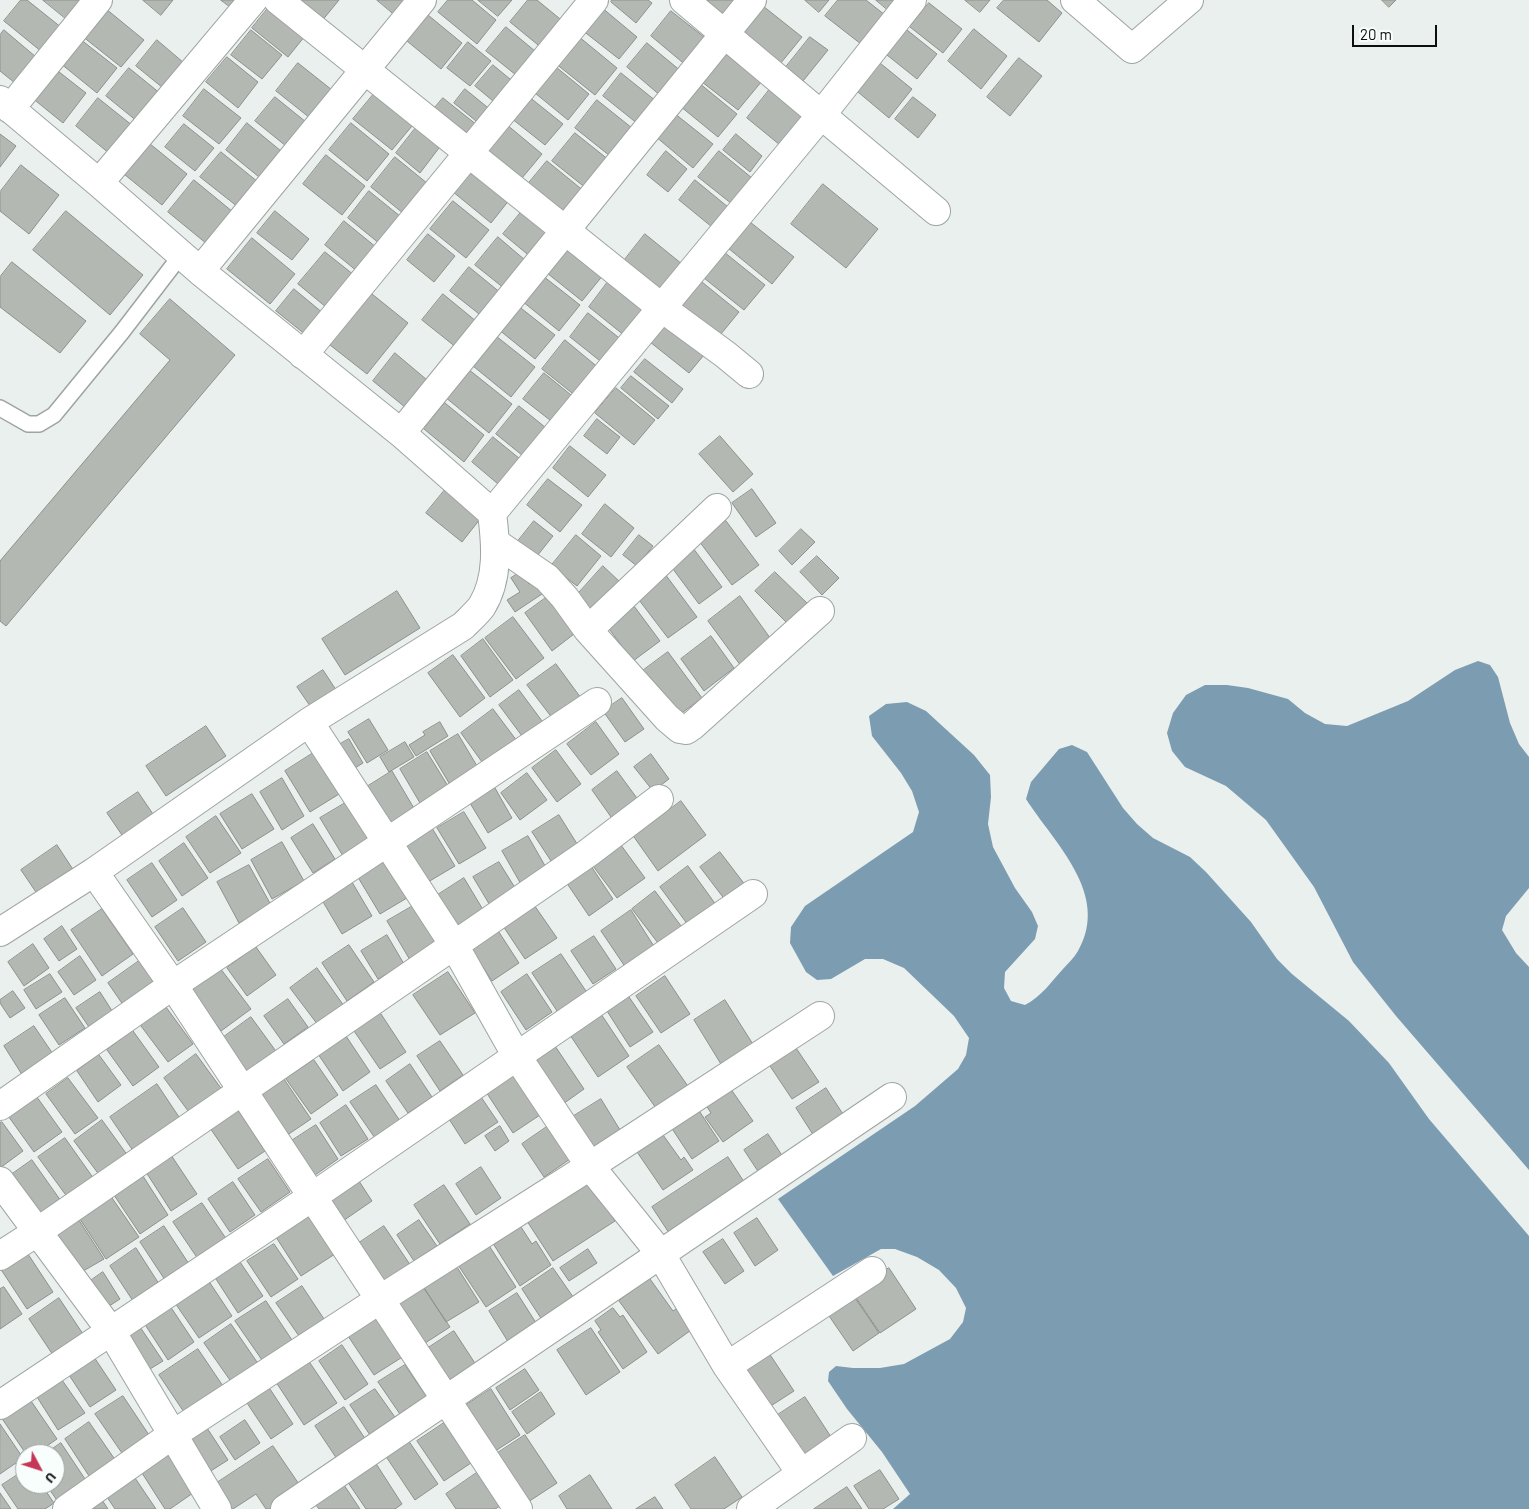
<!DOCTYPE html>
<style>
body{margin:0}
#map{position:relative;width:1529px;height:1509px;overflow:hidden;background:#eaf0ee;font-family:Barlow,sans-serif}
canvas{display:block}
.north{position:absolute;left:15px;top:1444px;width:50px;height:50px;box-sizing:border-box;background:#f7fefc;border:1px solid #999e9d;border-radius:50%;rotate:130deg;font-size:14px;font-weight:700;line-height:20px;text-align:center;color:#0d0f0e}
.north::after{content:'';display:block;margin:auto;width:18px;height:22px;background:#c63657;clip-path:polygon(50% 0,100% 100%,50% 72%,0 100%)}
.scale{position:absolute;left:1352px;top:25px;width:85px;height:22px;box-sizing:border-box;border:2px solid #0d0f0e;border-top:0;padding-left:6px;font-size:15px;line-height:18px;white-space:nowrap;color:#0d0f0e;-webkit-text-stroke:4px #f7fefc;paint-order:stroke}
</style>
<div id="map">
<canvas width="1529" height="1509"></canvas>
<div class="north">U</div>
<div class="scale">20 m</div>
</div>
<script>
const c = document.querySelector('canvas').getContext('2d');
c.lineJoin = 'round';
function paint(path, color) { c.fillStyle = color; c.fill(path, 'evenodd'); }
function trace(path, color, width, dash) { c.strokeStyle = color; c.lineWidth = width; c.lineCap = dash ? 'butt' : 'round'; c.setLineDash(dash || []); c.stroke(path); }
const water = new Path2D(`
 M1478 661 1490 665 1498 677 1510 723 1519 744 1529 757V888L1506 916 1502 930 1516 953 1529 967V1170L1396 1016 1353 962 1314 887 1266 820 1226 786 1185 767 1172 751 1167 733 1173 713 1186 695 1205 685H1227L1248 688 1288 699 1305 713 1325 724 1347 726 1408 701 1455 670Z
 M907 702 926 711 974 755 990 775 991 797 988 824 993 847 1015 888 1032 912 1038 926 1035 939 1005 972 1004 988 1011 1001 1025 1005C1042 996 1050 983 1063 969 1068 963 1074 958 1078 951 1111 894 1054 843 1026 799L1031 782 1059 749 1072 745 1087 752 1123 808 1137 824 1153 838 1190 857 1206 872 1251 922 1277 959 1292 974 1349 1021 1389 1063 1429 1119 1529 1236V1509H893L910 1494 882 1452 847 1409 828 1381 829 1372 836 1366 853 1368H880L904 1364 950 1339 963 1322 966 1308 956 1288 939 1270 917 1257 895 1249H881L833 1276 778 1199 915 1106 958 1069 966 1055 969 1038 954 1016 904 968 883 959H865L831 979 817 980 806 972 790 943 791 927 805 906 913 832 919 812 912 791 901 773 872 736 869 716 886 704Z`);
const building = new Path2D(`
 M21 0H27L62 28 42 52 4 21Z
 M43 0H86L69 21Z
 M143 0H173L161 15Z
 M221 0H238L232 8Z
 M295 0H339L321 22Z
 M377 0H406L394 14Z
 M448 0H472L496 20 477 44 438 12Z
 M478 0H512L498 16Z
 M528 0H537L565 23 543 49 510 22Z
 M612 0H648L652 3 636 23 611 2Z
 M687 0H744L721 28Z
 M805 0H829L819 12Z
 M838 0H866L885 15 861 44 825 16Z
 M876 0H895L887 9Z
 M965 0H990L980 12Z
 M1004 0H1047L1062 13 1039 42 997 8Z
 M1382 0H1396L1389 7Z
 M273 2 309 31 288 57 252 28Z
 M929 3 962 29 943 53 910 27Z
 M100 4 144 40 121 67 77 32Z
 M763 6 802 37 780 64 741 32Z
 M601 7 637 37 619 59 582 30Z
 M671 11 709 41 688 67 651 36Z
 M428 15 462 43 441 69 407 41Z
 M902 26 937 54 917 79 882 51Z
 M506 27 541 56 521 79 486 51Z
 M974 29 1007 56 981 89 948 61Z
 M4 30 36 57 15 83 0 71V35Z
 M251 30 282 55 262 79 231 55Z
 M578 36 617 68 595 95 555 63Z
 M810 37 828 50 799 86 782 72Z
 M80 39 117 68 97 93 60 63Z
 M157 40 184 63 163 88 136 66Z
 M468 42 491 61 470 86 447 68Z
 M647 43 682 72 662 97 627 67Z
 M726 53 762 81 738 110 702 82Z
 M227 57 258 82 238 108 206 82Z
 M1019 58 1042 76 1010 116 987 97Z
 M875 59 912 89 889 118 852 87Z
 M298 63 332 90 310 118 276 91Z
 M493 65 516 84 499 106 475 86Z
 M556 67 589 94 568 120 535 93Z
 M54 68 86 93 63 123 31 97Z
 M129 68 161 94 138 122 106 96Z
 M621 73 656 101 638 124 603 96Z
 M699 83 737 114 718 137 680 106Z
 M204 89 241 118 219 144 183 116Z
 M378 89 417 120 392 150 353 119Z
 M465 89 492 111 481 125 454 103Z
 M770 89 804 116 780 145 747 118Z
 M528 96 563 124 545 145 511 118Z
 M275 97 306 122 286 146 255 121Z
 M913 97 936 115 918 138 895 119Z
 M98 98 133 126 110 154 76 126Z
 M443 98 482 129 466 148 427 117Z
 M597 100 637 132 615 160 575 128Z
 M674 113 713 144 693 168 655 136Z
 M247 123 281 151 259 177 226 150Z
 M351 123 389 154 367 181 329 150Z
 M184 124 214 148 195 171 165 147Z
 M506 124 542 154 522 178 486 149Z
 M418 125 442 144 420 173 396 153Z
 M575 133 614 164 592 193 552 161Z
 M0 134 16 146 0 167Z
 M736 134 762 156 750 172 723 150Z
 M144 139 187 174 162 205 119 170Z
 M666 151 687 169 668 192 647 175Z
 M719 151 752 178 732 204 698 177Z
 M221 152 258 182 238 207 200 177Z
 M326 155 365 186 342 215 303 184Z
 M395 157 433 188 409 218 371 187Z
 M547 161 590 196 566 225 523 190Z
 M21 165 59 195 29 234 0 211V192Z
 M470 167 510 199 491 223 452 191Z
 M194 180 233 212 207 244 168 212Z
 M695 180 728 207 712 227 679 200Z
 M823 184 878 229 846 268 791 224Z
 M369 191 406 221 385 248 348 218Z
 M453 201 489 230 466 258 430 229Z
 M66 211 143 275 110 315 33 250Z
 M275 211 309 239 292 260 257 233Z
 M522 211 551 234 532 258 503 234Z
 M344 221 382 252 363 276 325 245Z
 M750 222 794 257 772 284 728 248Z
 M428 234 455 256 434 282 407 260Z
 M645 234 682 264 656 297 619 267Z
 M498 237 532 266 510 293 475 265Z
 M252 238 295 274 270 304 227 269Z
 M570 246 604 274 582 301 547 273Z
 M325 252 359 279 332 312 298 284Z
 M724 252 765 285 744 310 704 278Z
 M12 262 86 321 60 353 0 307V277Z
 M469 267 507 298 488 321 450 291Z
 M543 276 580 305 559 331 522 301Z
 M697 278 739 312 716 340 675 306Z
 M610 279 648 309 625 336 589 307Z
 M294 289 329 318 311 339 276 311Z
 M372 294 408 323 367 374 330 345Z
 M443 294 482 326 462 352 422 320Z
 M170 299 235 355 6 626 0 621V561L170 360 140 334Z
 M517 305 555 335 535 359 498 329Z
 M588 313 623 341 604 364 570 337Z
 M669 318 709 349 689 373 650 342Z
 M496 336 535 367 511 397 473 366Z
 M565 340 600 369 577 397 542 369Z
 M395 353 433 385 411 412 373 381Z
 M645 359 683 389 672 403 634 372Z
 M468 369 512 404 489 433 445 397Z
 M544 373 576 399 555 424 523 399Z
 M631 376 669 406 658 419 621 388Z
 M616 388 655 420 634 445 595 413Z
 M445 403 484 435 464 462 424 429Z
 M519 406 551 432 528 460 496 434Z
 M597 419 620 437 607 454 584 436Z
 M720 436 753 474 733 492 699 454Z
 M493 437 525 463 504 489 472 462Z
 M570 446 606 475 588 497 553 468Z
 M548 479 582 505 560 532 527 505Z
 M449 485 484 514 462 542 426 513Z
 M752 489 776 523 756 537 732 503Z
 M605 504 634 528 611 557 582 534Z
 M723 517 759 565 732 585 696 537Z
 M534 521 553 536 537 556 518 541Z
 M801 529 815 542 792 565 779 551Z
 M576 535 601 556 577 586 551 566Z
 M639 535 653 546 637 566 623 555Z
 M693 548 722 587 699 604 670 565Z
 M817 556 839 578 822 595 800 572Z
 M603 566 620 582 593 612 576 596Z
 M521 572 529 584 534 581 542 594 515 612 507 600 520 592 511 578Z
 M775 572 810 606 790 626 755 591Z
 M665 574 697 617 668 638 636 596Z
 M397 591 420 628 345 675 322 639Z
 M740 596 773 642 741 666 708 621Z
 M547 597 574 634 552 651 525 613Z
 M631 602 660 641 633 661 604 622Z
 M513 617 544 658 516 679 485 638Z
 M711 636 734 668 704 691 681 659Z
 M483 639 513 680 490 697 461 656Z
 M668 652 702 698 675 718 641 672Z
 M453 655 485 698 460 717 428 673Z
 M556 664 581 698 553 719 527 685Z
 M323 670 340 696 315 713 297 687Z
 M519 690 545 725 525 740 499 705Z
 M622 698 644 729 625 742 603 711Z
 M493 709 523 749 490 773 461 733Z
 M369 719 388 750 367 763 348 732Z
 M440 722 448 736 416 756 409 745 425 735 423 732Z
 M596 722 619 754 591 775 567 744Z
 M206 726 226 756 166 796 146 766Z
 M458 734 480 771 452 788 430 751Z
 M349 739 363 763 350 771 335 747Z
 M405 742 414 757 389 772 380 757Z
 M318 750 344 791 310 812 285 771Z
 M556 750 581 784 557 802 532 768Z
 M427 752 448 786 420 803 400 769Z
 M651 754 669 779 653 791 634 767Z
 M392 771 415 810 388 827 365 788Z
 M617 771 642 805 616 824 592 790Z
 M527 773 547 800 520 820 501 793Z
 M282 778 304 816 282 830 260 792Z
 M495 788 512 818 488 833 470 803Z
 M138 792 155 817 124 838 107 813Z
 M252 794 274 829 242 849 220 814Z
 M681 801 706 835 658 871 634 837Z
 M347 802 370 840 343 856 320 818Z
 M464 812 486 848 459 864 437 828Z
 M559 815 579 847 553 864 532 832Z
 M216 816 241 853 210 873 186 837Z
 M313 824 335 859 313 873 291 838Z
 M432 828 455 866 428 882 405 844Z
 M528 836 548 871 522 886 502 851Z
 M618 841 645 878 617 898 590 862Z
 M282 842 304 881 272 899 251 860Z
 M184 843 208 878 182 896 159 861Z
 M57 845 76 874 40 898 21 870Z
 M384 850 412 895 380 914 353 869Z
 M720 852 749 890 729 905 700 867Z
 M587 860 613 899 589 916 562 876Z
 M499 862 517 891 491 907 473 877Z
 M152 863 177 900 152 917 127 880Z
 M249 865 271 905 239 923 217 882Z
 M688 866 719 909 691 929 660 887Z
 M349 877 372 916 342 934 319 895Z
 M464 878 485 913 456 930 436 896Z
 M655 891 684 930 661 947 632 909Z
 M532 902 557 938 525 959 501 923Z
 M418 903 441 941 410 960 387 921Z
 M183 908 206 942 178 961 155 927Z
 M102 909 133 954 102 976 71 930Z
 M631 910 655 948 626 968 601 931Z
 M493 923 519 963 492 981 466 941Z
 M62 926 77 949 59 961 44 939Z
 M387 935 404 964 378 979 361 951Z
 M594 936 616 969 593 984 571 951Z
 M33 944 49 968 24 986 8 962Z
 M349 945 374 982 347 1001 322 963Z
 M256 947 276 975 247 996 227 968Z
 M561 954 588 994 559 1014 532 973Z
 M80 956 96 980 74 995 58 972Z
 M139 961 157 987 126 1009 108 983Z
 M217 964 251 1009 221 1031 188 986Z
 M317 968 344 1006 318 1025 290 988Z
 M448 972 475 1013 440 1035 413 995Z
 M50 974 62 992 36 1009 24 990Z
 M527 974 552 1012 526 1030 501 992Z
 M665 976 690 1014 661 1033 636 996Z
 M13 991 25 1008 10 1018 0 1003V1000Z
 M100 992 116 1017 93 1033 76 1008Z
 M629 997 653 1032 630 1047 607 1011Z
 M65 998 85 1028 59 1045 39 1015Z
 M288 999 308 1027 284 1044 264 1016Z
 M725 1000 756 1049 724 1069 694 1020Z
 M163 1003 193 1044 168 1062 138 1022Z
 M379 1011 406 1052 380 1069 352 1028Z
 M601 1014 629 1056 598 1077 570 1035Z
 M251 1017 278 1054 248 1076 221 1039Z
 M34 1026 57 1060 26 1081 4 1046Z
 M133 1031 159 1067 133 1086 107 1050Z
 M346 1036 370 1072 343 1091 318 1054Z
 M440 1041 463 1075 440 1091 417 1056Z
 M792 1042 819 1082 792 1099 766 1060Z
 M553 1043 584 1089 563 1104 532 1057Z
 M659 1045 690 1089 658 1111 627 1067Z
 M196 1054 223 1091 191 1115 164 1078Z
 M99 1055 121 1085 98 1102 77 1071Z
 M314 1060 338 1095 311 1114 286 1079Z
 M410 1064 432 1097 408 1113 386 1081Z
 M516 1072 543 1113 513 1133 486 1092Z
 M68 1078 98 1118 75 1134 46 1094Z
 M284 1079 311 1119 277 1142 250 1101Z
 M726 1082 753 1121 723 1142 705 1117 711 1113 702 1099Z
 M157 1084 185 1126 138 1158 110 1117Z
 M376 1085 400 1121 375 1138 350 1102Z
 M826 1088 850 1125 819 1144 796 1108Z
 M34 1093 62 1132 34 1152 6 1113Z
 M481 1097 498 1122 465 1144 449 1119Z
 M601 1099 625 1138 593 1158 569 1119Z
 M694 1103 719 1141 692 1159 667 1121Z
 M346 1105 368 1139 341 1156 320 1123Z
 M236 1107 265 1151 238 1169 208 1125Z
 M102 1120 128 1156 100 1176 74 1141Z
 M2 1122 23 1151 0 1168V1123Z
 M551 1124 573 1157 544 1177 522 1144Z
 M316 1125 338 1159 305 1182 282 1147Z
 M500 1126 509 1141 495 1151 485 1136Z
 M658 1128 681 1160 684 1157 693 1170 663 1190 633 1146Z
 M768 1134 787 1163 763 1179 744 1150Z
 M65 1138 94 1179 68 1198 38 1157Z
 M169 1152 197 1194 171 1211 144 1169Z
 M728 1157 748 1188 673 1239 652 1207Z
 M268 1159 290 1192 261 1212 238 1179Z
 M32 1160 61 1201 31 1223 1 1182Z
 M481 1167 501 1198 476 1215 456 1184Z
 M141 1173 168 1215 140 1234 112 1192Z
 M584 1174 615 1221 553 1261 523 1215Z
 M355 1175 372 1201 337 1225 319 1198Z
 M233 1182 255 1215 230 1232 208 1199Z
 M444 1185 470 1224 440 1244 414 1205Z
 M110 1195 139 1237 106 1259 78 1216Z
 M202 1203 227 1240 198 1259 173 1222Z
 M307 1212 335 1254 301 1276 274 1234Z
 M77 1217 104 1259 78 1274 47 1237Z
 M757 1218 778 1250 755 1266 734 1233Z
 M419 1220 437 1246 414 1261 397 1235Z
 M164 1226 193 1270 169 1286 140 1242Z
 M384 1226 411 1266 377 1288 350 1249Z
 M521 1227 532 1244 536 1241 551 1265 520 1286 494 1245Z
 M484 1238 516 1287 486 1307 454 1259Z
 M723 1239 744 1271 725 1284 703 1252Z
 M274 1244 298 1279 271 1297 247 1261Z
 M136 1248 161 1287 135 1304 110 1266Z
 M588 1249 597 1263 569 1281 560 1268Z
 M26 1251 53 1292 27 1309 0 1268Z
 M238 1259 263 1296 238 1313 214 1276Z
 M457 1267 479 1302 446 1322 424 1288Z
 M553 1268 578 1304 546 1326 522 1289Z
 M889 1268 916 1309 880 1333 852 1292Z
 M103 1272 120 1299 100 1312 83 1286Z
 M206 1277 232 1316 199 1338 173 1300Z
 M650 1279 673 1311 679 1307 694 1328 658 1354 619 1301Z
 M422 1285 450 1327 419 1347 392 1304Z
 M302 1286 324 1319 299 1336 276 1303Z
 M4 1287 22 1314 0 1329V1289Z
 M851 1292 879 1333 853 1351 825 1310Z
 M517 1293 540 1329 512 1348 489 1311Z
 M59 1298 85 1337 55 1358 29 1319Z
 M266 1301 292 1340 262 1360 235 1321Z
 M168 1303 194 1342 168 1360 142 1320Z
 M613 1308 620 1317 623 1315 647 1352 623 1369 598 1332 601 1330 595 1321Z
 M375 1313 404 1356 374 1375 346 1333Z
 M136 1321 163 1361 145 1372 118 1332Z
 M231 1324 259 1365 232 1383 204 1343Z
 M591 1328 620 1372 586 1395 557 1350Z
 M454 1331 482 1374 457 1391 428 1348Z
 M342 1345 368 1384 345 1400 319 1361Z
 M198 1349 227 1392 188 1418 159 1375Z
 M767 1350 794 1391 763 1411 736 1370Z
 M94 1357 116 1390 90 1407 69 1375Z
 M308 1360 337 1403 304 1425 276 1382Z
 M405 1365 430 1402 404 1420 378 1382Z
 M525 1369 539 1390 510 1410 496 1388Z
 M62 1380 85 1413 58 1430 37 1397Z
 M268 1386 293 1424 271 1439 245 1400Z
 M375 1389 397 1420 372 1438 350 1405Z
 M491 1389 520 1435 489 1455 460 1409Z
 M541 1392 555 1414 527 1434 512 1412Z
 M123 1396 151 1438 124 1456 95 1414Z
 M805 1397 833 1440 797 1463 770 1420Z
 M29 1398 57 1439 35 1454H26L1 1417Z
 M344 1407 366 1440 337 1459 315 1426Z
 M245 1420 260 1443 235 1460 220 1437Z
 M89 1422 116 1461 91 1479 65 1439Z
 M444 1423 471 1463 444 1481 417 1441Z
 M0 1424 23 1458 0 1474Z
 M207 1428 228 1460 206 1474 185 1442Z
 M525 1435 557 1483 525 1504 493 1456Z
 M408 1440 438 1484 415 1500 385 1455Z
 M61 1443 87 1482 58 1502 46 1484H55V1454H45Z
 M273 1446 303 1490 274 1509H266L256 1494 233 1509H223L209 1488Z
 M168 1455 193 1493 170 1509H165L142 1473Z
 M715 1457 742 1497 724 1509H691L675 1485Z
 M375 1462 402 1504 395 1509H366L347 1481Z
 M25 1470V1484H41L54 1503 45 1509H18L2 1485Z
 M880 1470 899 1499 883 1509H869L854 1486Z
 M478 1472 500 1506 495 1509H456L446 1494Z
 M133 1475 156 1509H115L105 1494Z
 M590 1475 612 1509H567L559 1496Z
 M342 1482 360 1509H319L313 1501Z
 M847 1487 862 1509H814Z
 M0 1493 11 1509H0Z
 M100 1497 108 1509H82Z
 M655 1497 663 1509H636Z`);
const service = new Path2D(`
 M0 408 28 424H39L54 415 122 332 181 255`);
const minor = new Path2D(`
 M278 0 662 308 726 355 749 374
 M684 0 936 211
 M1075 0 1132 49 1189 0
 M0 100 99 183 200 271 401 433 492 513C496 544 499 578 482 606 477 613 469 620 463 626L309 722 94 872 0 932
 M10 109 98 0
 M99 183 253 0
 M200 271 422 0
 M303 355 594 0
 M401 433 752 0
 M492 513 822 114 912 0
 M496 543 547 578 565 598 588 630 667 718 680 729 686 730 692 726 820 611
 M588 630 717 508
 M309 722 454 945 516 1055 590 1166 660 1253 727 1366 801 1473
 M94 872 173 985 518 1509
 M0 1106 173 985 597 702
 M0 1181 111 1331 217 1509
 M0 1256 37 1232 588 853 659 799
 M727 1366 872 1271
 M0 1405 312 1197 753 894
 M67 1509 172 1435 379 1300 590 1166 820 1016
 M285 1509 892 1097
 M751 1509 852 1438`);
paint(water, '#7c9cb2');
paint(building, '#b4b8b3');
trace(building, '#8d908c', 1);
trace(service, '#9ea4a2', 18);
trace(minor, '#9ea4a2', 30);
trace(service, '#fff', 15);
trace(minor, '#fff', 28);
</script>
